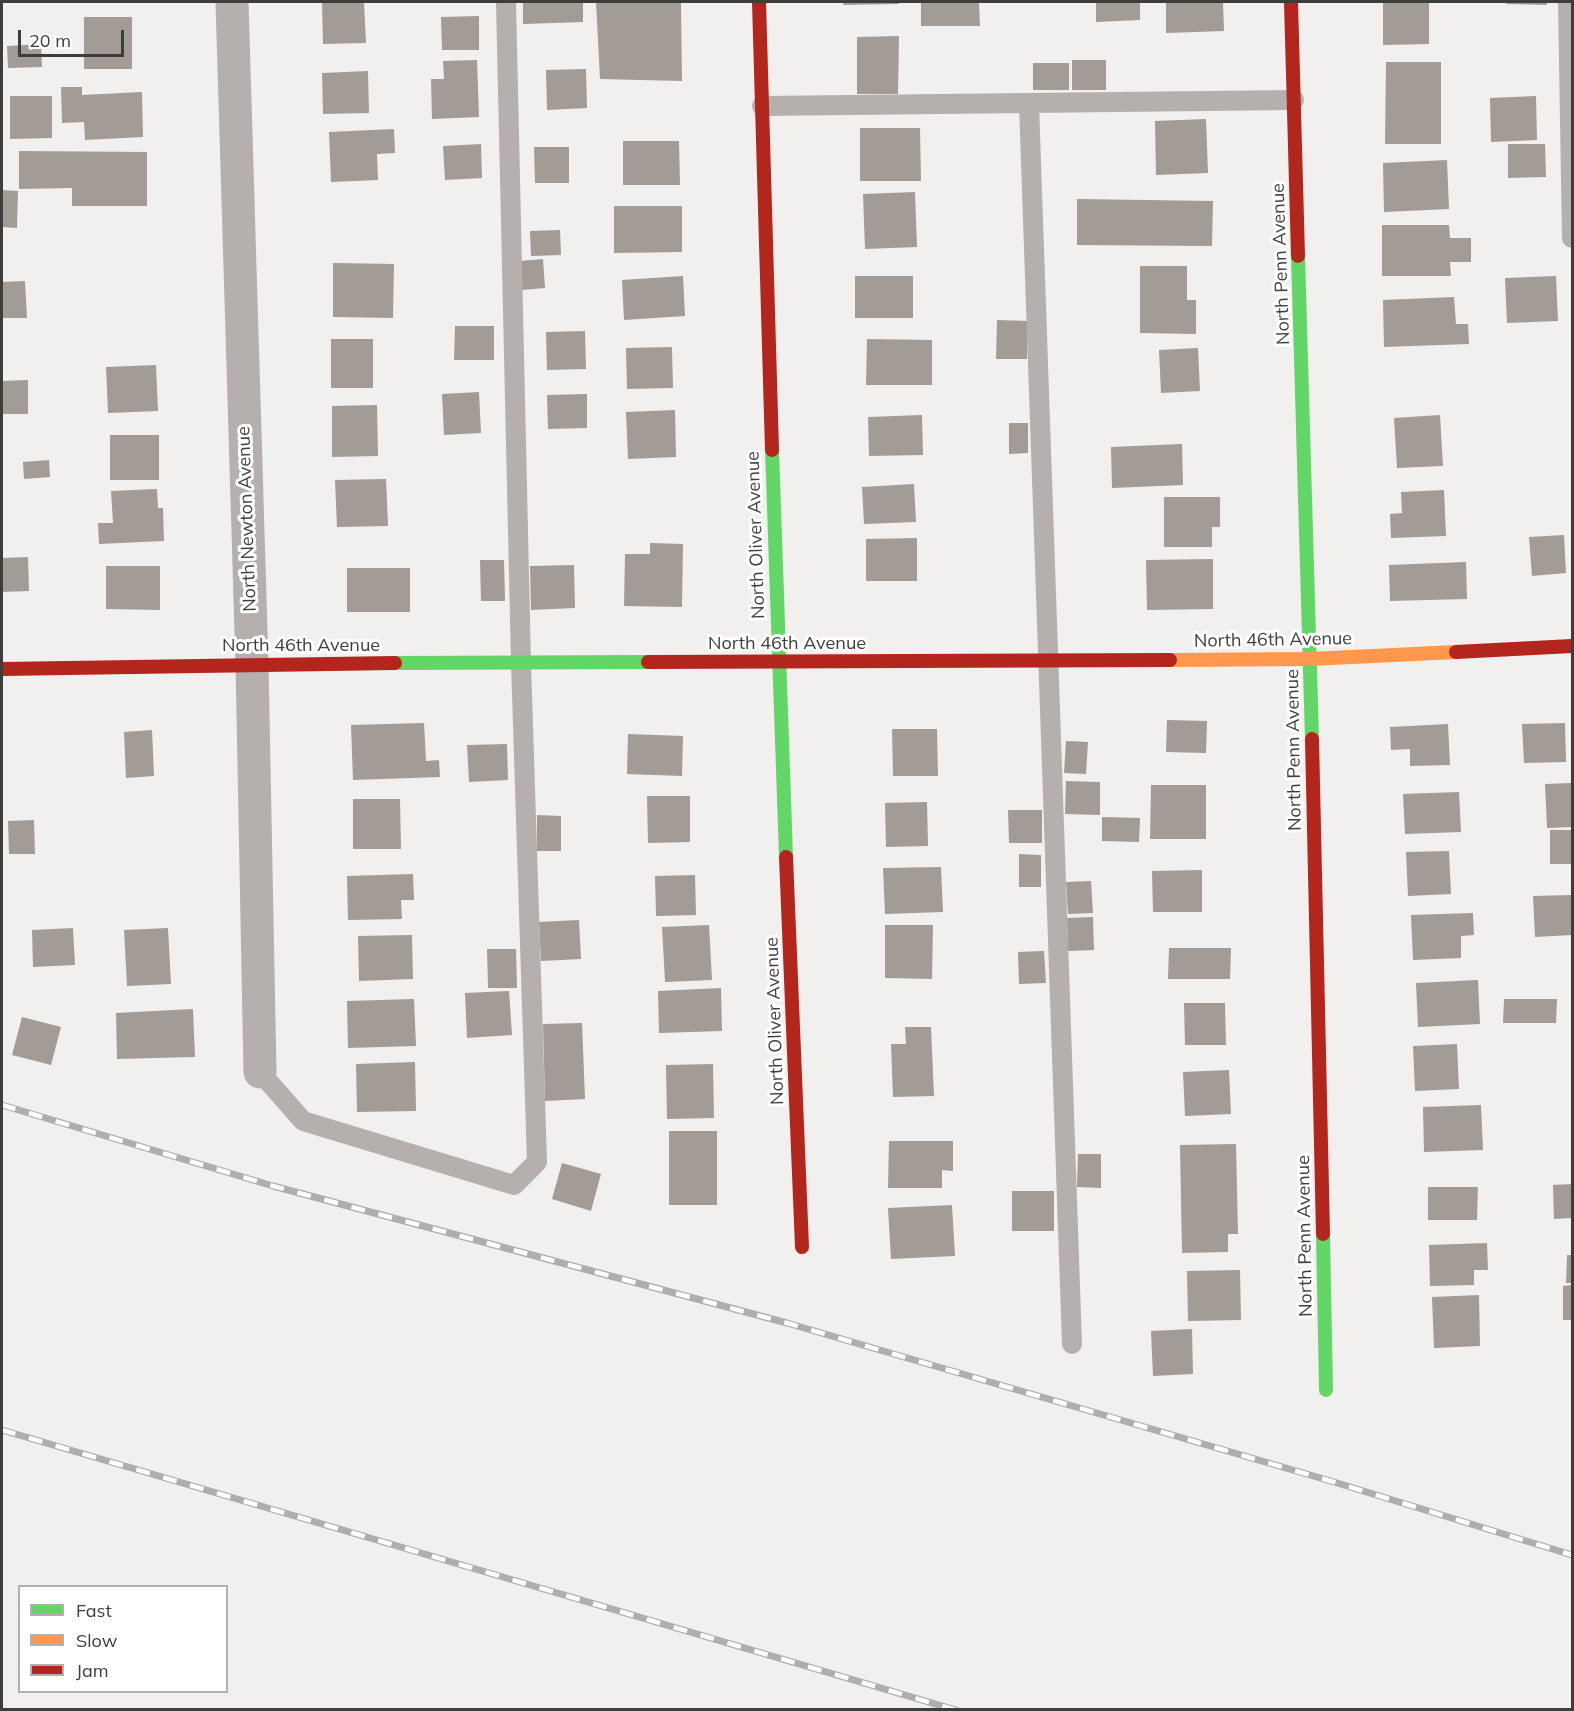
<!DOCTYPE html>
<style>
body{margin:0}
#map{position:relative;width:1574px;height:1711px;overflow:hidden;background:#f1f0ee;font-family:Mulish,sans-serif}
canvas{display:block}
.frame{position:absolute;inset:0;border:3px solid #3d3d3c;pointer-events:none}
.legend{position:absolute;left:18px;top:1585px;width:210px;height:108px;box-sizing:border-box;background:#fff;border:2px solid #b1b1b1;margin:0;padding:8px 10px;list-style:none;font-size:18px;color:#3d3d3c}
.legend li{display:flex;align-items:center;gap:12px;height:30px}
.legend b{width:30px;border:2px solid #b1b1b1}
.scale{position:absolute;left:18px;top:30px;width:106px;height:27px;box-sizing:border-box;border:3px solid #3d3d3c;border-top:0;padding-left:8px;font-size:18px;line-height:21px;white-space:nowrap;color:#3d3d3c;-webkit-text-stroke:4px #fff;paint-order:stroke}
</style>
<div id="map">
<canvas width="1574" height="1711"></canvas>
<div class="frame"></div>
<ul class="legend">
<li><b style="height:8px;background:#63d668"></b>Fast</li>
<li><b style="height:8px;background:#ff974d"></b>Slow</li>
<li><b style="height:8px;background:#b3261e"></b>Jam</li>
</ul>
<div class="scale">20 m</div>
</div>
<script>
const c = document.querySelector('canvas').getContext('2d');
c.lineJoin = 'round';
function paint(path, color) { c.fillStyle = color; c.fill(path, 'evenodd'); }
function trace(path, color, width, dash) { c.strokeStyle = color; c.lineWidth = width; c.lineCap = dash ? 'butt' : 'round'; c.setLineDash(dash || []); c.stroke(path); }
function drawText(font, color, halo, rows, align = 'center') {
  c.font = font + ' Mulish,sans-serif'; c.lineWidth = 6; c.setLineDash([]); c.textBaseline = 'middle'; c.strokeStyle = halo; c.fillStyle = color; for (const [text, x, y, turn = 0] of rows) {
    c.save(); c.translate(x, y); c.rotate((+turn || 0) * Math.PI / 180); c.textAlign = isNaN(turn) ? turn : align; if (halo) c.strokeText(text, 0, 0); c.fillText(text, 0, 0); c.restore();
  }
}
const building = new Path2D(`
 M322 2H364L366 43 323 44Z
 M523 2H583V22L523 24Z
 M596 2H681L682 81 600 79Z
 M844 2H899V4L843 5Z
 M921 2H979L980 26H921Z
 M1096 2H1140V20L1096 22Z
 M1166 2H1223L1224 31 1166 33Z
 M1383 2H1429V44L1383 45Z
 M1506 2H1547V5L1506 4Z
 M479 16V50H442L441 17Z
 M84 17H132V69H84Z
 M899 36 898 94H857V37Z
 M41 44 42 67 8 68 7 46Z
 M477 60 479 117 432 119 431 79H444L443 61Z
 M1072 60H1106V90H1072Z
 M1386 62H1441V144H1385Z
 M1033 63H1069V90H1033Z
 M586 69 587 108 547 110 546 70Z
 M368 71 369 113 323 114 322 73Z
 M61 87H82V95L142 92 143 137 85 140 84 122 62 123Z
 M10 96H52V138L10 139Z
 M1536 96 1537 140 1491 142 1490 98Z
 M1206 119 1208 173 1156 175 1155 121Z
 M860 128H920L921 181H860Z
 M394 129 395 153 377 154 378 180 331 182 329 132Z
 M623 141H679L680 185H623Z
 M481 144 482 178 445 180 443 146Z
 M1508 144H1545L1546 177 1508 178Z
 M534 147H569V183H535Z
 M19 151 147 152V206H72V188L19 189Z
 M1447 160 1449 209 1384 212 1383 163Z
 M2 190 18 191 17 228 2 227Z
 M915 192 917 247 865 249 863 194Z
 M1077 199 1213 201 1212 246 1077 245Z
 M614 206H682V252L614 253Z
 M1382 225H1449L1450 238H1471V262H1450L1451 276H1382Z
 M560 230 561 255 531 256 530 231Z
 M543 259 545 288 522 290 520 261Z
 M333 263 394 264 393 318 333 317Z
 M1140 266H1187V300H1196V334L1140 333Z
 M683 276 685 316 624 320 622 280Z
 M855 276H913V318H855Z
 M1556 276 1558 321 1507 323 1505 278Z
 M25 281 27 318H2V282Z
 M1454 297 1456 324H1468L1469 344 1384 347 1383 300Z
 M997 320 1028 321 1027 359H996Z
 M455 326H494V360H454Z
 M585 331 586 369 547 370 546 332Z
 M331 339H373V388H331Z
 M867 339 932 340V385H866Z
 M672 347 673 388 627 389 626 348Z
 M1198 348 1200 391 1161 393 1159 350Z
 M156 365 158 411 108 413 106 367Z
 M28 380V414H2V381Z
 M479 392 481 433 444 435 442 394Z
 M587 394V428L548 429 547 395Z
 M377 405 378 456 332 457V406Z
 M675 410 676 457 628 459 626 412Z
 M922 415 923 455 869 456 868 417Z
 M1440 415 1443 466 1397 468 1394 418Z
 M1009 423H1028V453L1009 454Z
 M110 435H159V480H110Z
 M1182 444 1183 485 1112 488 1111 447Z
 M49 460 50 477 24 479 23 462Z
 M386 479 388 526 337 527 335 480Z
 M914 484 916 522 864 524 862 487Z
 M157 489 158 508H163L164 541 99 544 98 523H113L111 491Z
 M1444 490 1446 536 1391 538 1390 514 1402 513 1401 492Z
 M1164 497H1220V527H1212V547H1164Z
 M1564 535 1566 573 1532 576 1529 537Z
 M917 538V581H866V539Z
 M650 543 683 544 682 607 624 606 625 554H650Z
 M28 557 29 591 2 592V558Z
 M1213 559V609L1147 610 1146 560Z
 M480 560H504L505 601H481Z
 M1466 562 1467 599 1390 601 1389 565Z
 M574 565 575 608 531 610 530 566Z
 M106 566H160V610L106 609Z
 M347 568H410V612H347Z
 M1167 720 1207 721 1206 753 1166 752Z
 M424 723 426 761 439 760 440 777 353 780 351 725Z
 M1565 723 1566 762 1524 763 1522 724Z
 M1448 724 1450 765 1410 766V749L1391 750 1390 727Z
 M892 729H937L938 776H893Z
 M152 730 154 776 126 778 124 732Z
 M628 734 683 736 682 776 627 774Z
 M1066 741 1088 742 1086 774 1064 773Z
 M507 744 508 780 469 782 467 745Z
 M1066 781 1100 782V815L1065 814Z
 M1571 783 1572 827 1547 828 1545 784Z
 M1151 785H1206V839H1150Z
 M1459 792 1461 832 1405 834 1403 794Z
 M647 796H690V842L648 843Z
 M353 799H400L401 849H353Z
 M927 802 928 846 886 847 885 803Z
 M1008 810H1042V843H1009Z
 M537 815 561 816V851H537Z
 M1102 817 1140 818 1139 842 1102 841Z
 M34 820 35 854H9L8 821Z
 M1550 830H1572V864H1550Z
 M1449 851 1451 894 1408 896 1406 852Z
 M1019 854 1041 855V887H1019Z
 M941 867 943 912 885 914 883 868Z
 M1202 870V912H1153L1152 871Z
 M413 874 414 900H401L402 919 348 920 347 876Z
 M695 875 696 915 656 916 655 876Z
 M1091 881 1093 913 1068 914 1066 882Z
 M1572 895V935L1535 937 1533 896Z
 M1473 913 1474 935 1461 936V958L1413 960 1411 915Z
 M1093 917 1094 950 1068 951 1067 918Z
 M579 920 581 959 541 961 539 922Z
 M709 925 712 980 665 982 662 927Z
 M885 925H933L932 979 885 978Z
 M73 928 75 965 33 967 32 930Z
 M168 928 171 984 127 986 124 930Z
 M412 935 413 979 359 981 358 936Z
 M1169 948H1231L1230 979H1168Z
 M487 949H516L517 988H488Z
 M1044 951 1046 983 1019 984 1018 952Z
 M1478 980 1480 1024 1418 1027 1416 983Z
 M721 988 722 1031 659 1033 658 991Z
 M509 991 512 1035 467 1038 465 993Z
 M414 999 416 1046 348 1048 347 1001Z
 M1504 999H1557L1556 1023H1503Z
 M1184 1003H1225L1226 1045H1185Z
 M193 1009 195 1057 117 1059 116 1013Z
 M22 1017 61 1027 51 1065 12 1055Z
 M582 1023 585 1099 545 1101 543 1024Z
 M905 1027H931L934 1096 893 1097 891 1044H906Z
 M1457 1044 1459 1089 1415 1091 1413 1046Z
 M415 1062 416 1111 357 1112 356 1064Z
 M713 1064 714 1118 667 1119 666 1065Z
 M1229 1070 1231 1114 1185 1116 1183 1072Z
 M1481 1105 1483 1150 1424 1152 1423 1107Z
 M669 1131H717V1205H669Z
 M889 1141H953V1171L942 1170V1188H888Z
 M1236 1144 1238 1234H1228V1252L1182 1253 1180 1145Z
 M1078 1154H1101V1188L1077 1187Z
 M562 1163 601 1174 591 1211 552 1199Z
 M1572 1184V1218L1554 1219 1553 1185Z
 M1428 1187H1478L1477 1220H1428Z
 M1012 1191H1054V1231H1012Z
 M952 1205 955 1256 891 1259 888 1208Z
 M1487 1243 1488 1270H1474V1285L1430 1286 1429 1245Z
 M1567 1255H1572V1283H1566Z
 M1240 1270 1241 1320 1188 1321 1187 1271Z
 M1572 1285V1320H1563V1286Z
 M1479 1295 1480 1346 1434 1348 1432 1297Z
 M1192 1329 1193 1374 1153 1376 1151 1331Z`);
const lane = new Path2D(`
 M1568 2 1572 238
 M1029 104 1072 1344
 M762 106 1294 100
 M260 1072 303 1121 514 1185 537 1162 521 663 506 2`);
const street = new Path2D(`
 M232 2 252 664 260 1072`);
const fast = new Path2D(`
 M1298 256 1312 739
 M772 450 786 857
 M395 663 648 662
 M1323 1234 1326 1390`);
const slow = new Path2D(`
 M1170 660 1310 659 1456 652`);
const jam = new Path2D(`
 M759 2 772 450
 M1291 2 1298 256
 M1456 652 1572 646
 M648 662 1170 660
 M2 669 395 663
 M1312 739 1323 1234
 M786 857 802 1247`);
const rail = new Path2D(`
 M2 1105 273 1186 787 1323 1334 1482 1572 1555
 M2 1430 956 1710`);
const streetNames = [
 ["North Penn Avenue",1281,264,-92],
 ["North Newton Avenue",247,519,-92],
 ["North Oliver Avenue",756,535,-92],
 ["North 46th Avenue",1273,640,-1],
 ["North 46th Avenue",787,644],
 ["North 46th Avenue",301,646],
 ["North Penn Avenue",1294,750,-91],
 ["North Oliver Avenue",775,1021,-92],
 ["North Penn Avenue",1305,1236,-91]
];
paint(building, '#a29b96');
trace(lane, '#b5afae', 20);
trace(street, '#b5afae', 33);
trace(fast, '#63d668', 14);
trace(slow, '#ff974d', 14);
trace(jam, '#b3261e', 14);
trace(rail, '#b0aead', 7);
trace(rail, '#fff', 4.5, [14]);
drawText('18px', '#3d3d3c', '#fff', streetNames);
</script>
